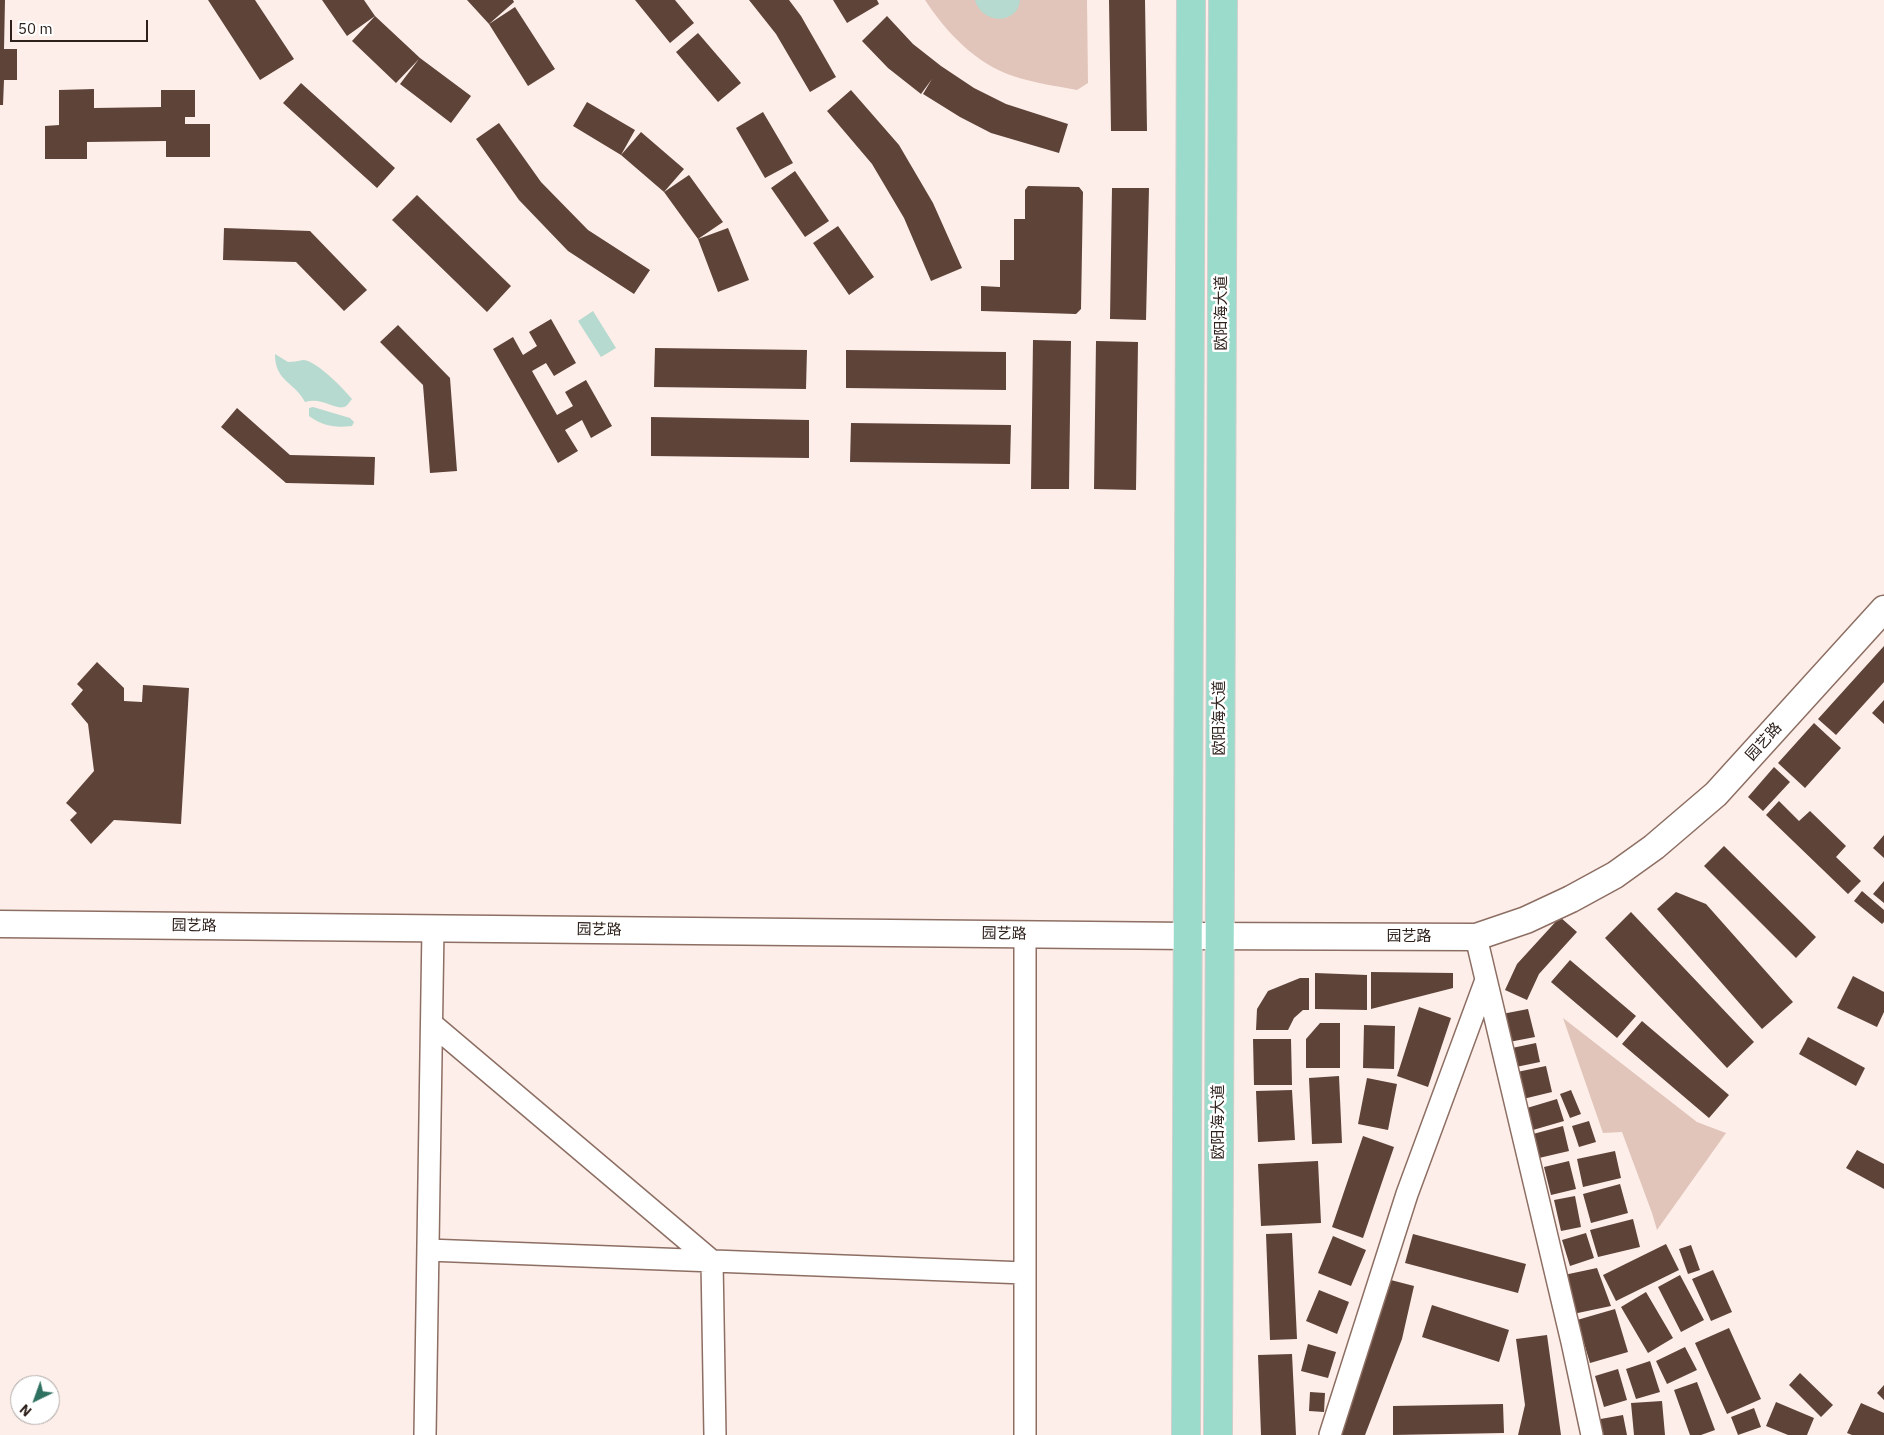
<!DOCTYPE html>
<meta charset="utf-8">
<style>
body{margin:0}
#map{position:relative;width:1884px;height:1435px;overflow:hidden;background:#fdeee9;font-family:"IBM Plex Sans",sans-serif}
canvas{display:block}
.north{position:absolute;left:10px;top:1375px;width:50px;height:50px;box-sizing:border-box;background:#fff;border:1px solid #aba6a4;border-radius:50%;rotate:222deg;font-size:14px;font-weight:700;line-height:20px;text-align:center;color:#2e211c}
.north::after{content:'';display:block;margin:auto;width:18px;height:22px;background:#2f7161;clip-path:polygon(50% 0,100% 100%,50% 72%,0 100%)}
.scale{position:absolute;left:10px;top:20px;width:138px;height:22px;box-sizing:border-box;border:2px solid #2e211c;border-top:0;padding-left:6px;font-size:15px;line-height:18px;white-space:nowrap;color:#2e211c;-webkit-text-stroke:4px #fff;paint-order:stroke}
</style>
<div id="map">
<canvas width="1884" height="1435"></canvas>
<div class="north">N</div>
<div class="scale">50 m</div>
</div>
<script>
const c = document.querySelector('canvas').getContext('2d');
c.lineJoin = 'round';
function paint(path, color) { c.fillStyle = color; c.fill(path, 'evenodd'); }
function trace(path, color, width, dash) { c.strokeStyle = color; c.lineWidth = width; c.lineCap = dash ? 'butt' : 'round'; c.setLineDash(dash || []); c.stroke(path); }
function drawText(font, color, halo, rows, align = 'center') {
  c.font = font + ' "IBM Plex Sans","Noto Sans SC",sans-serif'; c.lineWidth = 5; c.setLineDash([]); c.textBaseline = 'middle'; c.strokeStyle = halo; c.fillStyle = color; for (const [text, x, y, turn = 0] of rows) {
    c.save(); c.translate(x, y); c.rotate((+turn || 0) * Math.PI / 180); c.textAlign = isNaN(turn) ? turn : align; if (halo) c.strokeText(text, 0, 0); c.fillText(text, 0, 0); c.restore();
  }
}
const green = new Path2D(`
 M925 0H1087L1088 83 1077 90C1056 86 1034 83 1013 76 976 64 946 32 925 0Z
 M1563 1018 1697 1122 1726 1133 1657 1230 1652 1213 1622 1132 1603 1133Z`);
const water = new Path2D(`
 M975 0H1020C1018 25 982 25 975 0Z
 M593 311 616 348 601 357 578 321Z
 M275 354 288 362C293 362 298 361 303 360 316 360 344 389 352 399 349 402 348 406 344 407 334 410 322 397 305 402 294 381 275 382 275 354Z
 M313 407 350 418 354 422 352 426C334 428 323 426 309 416V408Z`);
const building = new Path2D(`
 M0 0H5L4 49H17V80H4L3 105H0Z
 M208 0H255L294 59 260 80Z
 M322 0H364L375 16 347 36Z
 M467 0H513L514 2 489 24Z
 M635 0H675L694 23 670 43Z
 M749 0H789L801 16 836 77 810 92 776 34Z
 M833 0H877L879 4 847 23Z
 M1109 0H1145L1147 131H1111Z
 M515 7 555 69 528 86 489 24Z
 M375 16 420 58 471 96 451 123 400 84 419 59 396 83 352 41Z
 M887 16 913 44 941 66 974 88 1006 104 1068 124 1059 153 991 133 960 117 923 94 932 79 921 94 888 68 862 41Z
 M698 33 741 83 718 102 676 52Z
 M301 83 395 168 377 188 283 103Z
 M94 89V108L161 107V90H195V117H185V124H210V157H166V141L87 142V159H45V126L59 125V90Z
 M851 90 899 145 933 203 962 268 931 281 904 218 872 164 827 111Z
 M587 102 635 130 621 155 641 132 684 169 664 192 621 155 573 126Z
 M763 112 793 163 765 178 736 128Z
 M499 123 541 182 588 230 650 270 634 294 568 251 519 200 476 139Z
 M795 171 829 221 805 237 771 188Z
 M689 175 723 222 698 239 728 228 749 280 718 292 698 239 664 192Z
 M1028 186 1079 187 1083 192 1081 309 1076 314 981 311V286L1000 287V260H1014V219H1025V190Z
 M1112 188H1149L1146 320 1110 319Z
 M417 195 511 286 487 312 392 220Z
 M838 226 874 277 849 295 813 243Z
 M224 228 310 231 367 290 344 311 296 262 223 260Z
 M551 319 576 363 554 376 546 363 532 371 557 415 573 406 565 392 586 380 612 426 591 438 582 420 565 430 578 451 558 463 493 349 513 337 523 355 537 346 529 332Z
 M398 325 450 378 457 471 430 473 423 385 380 342Z
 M1033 340 1071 341 1069 489H1031Z
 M1096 341 1138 342 1136 490 1094 489Z
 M655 348 807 350 806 389 654 387Z
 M846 350 1006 352V390L846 388Z
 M237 408 290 455 375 457 374 485 286 483 221 427Z
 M651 417 809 420V458L651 456Z
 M851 423 1011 425 1010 464 850 462Z
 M1884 646V682L1836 735 1818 719Z
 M97 662 124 688V701L142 702 143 685 189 688 181 824 114 820 91 844 70 820 77 813 66 803 94 771 88 724 71 704 83 690 77 684Z
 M1884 700V724L1872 713Z
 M1814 723 1841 748 1805 788 1778 763Z
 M1774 767 1790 782 1763 811 1748 797Z
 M1779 801 1799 821 1810 811 1846 846 1836 857 1861 881 1848 894 1766 815Z
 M1884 835V858L1873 848Z
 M1724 846 1816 937 1796 958 1704 866Z
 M1884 881V903L1873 894Z
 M1862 891 1884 910V922L1882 924 1854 901Z
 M1676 892 1706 904 1793 1002 1762 1029 1657 909Z
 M1631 912 1754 1042 1727 1068 1605 938Z
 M1560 917 1577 932 1539 974 1527 1000 1505 990 1517 964Z
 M1570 960 1636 1016 1617 1038 1551 982Z
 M1371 972 1453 973V988L1371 1009Z
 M1315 973 1367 975V1010L1315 1009Z
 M1853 976 1884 992V1012L1877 1027 1837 1008Z
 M1300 978H1309V1010H1303L1294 1018 1288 1030H1256L1257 1009 1268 991Z
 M1419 1007 1451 1018 1428 1087 1397 1076Z
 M1528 1009 1535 1037 1509 1042 1502 1014Z
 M1642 1021 1729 1095 1709 1118 1622 1044Z
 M1320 1023H1340V1068H1306V1039Z
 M1364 1025 1395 1026 1394 1069 1363 1068Z
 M1808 1037 1865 1068 1856 1086 1799 1054Z
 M1253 1039H1291L1292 1085H1254Z
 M1536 1043 1540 1062 1516 1067 1512 1048Z
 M1546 1066 1552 1092 1523 1099 1517 1072Z
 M1339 1076 1342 1143 1312 1144 1309 1078Z
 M1367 1078 1397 1084 1388 1130 1358 1124Z
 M1292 1090 1295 1140 1258 1142 1256 1091Z
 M1571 1090 1581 1114 1570 1118 1560 1094Z
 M1557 1099 1564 1121 1533 1130 1527 1108Z
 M1589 1121 1596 1142 1579 1147 1572 1126Z
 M1563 1126 1569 1151 1539 1158 1533 1134Z
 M1363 1136 1394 1147 1363 1238 1332 1227Z
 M1857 1150 1884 1164V1189L1846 1168Z
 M1615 1151 1621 1178 1583 1187 1577 1159Z
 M1318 1161 1321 1223 1261 1226 1258 1164Z
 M1569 1161 1576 1189 1551 1195 1544 1167Z
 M1620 1184 1628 1213 1591 1223 1583 1194Z
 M1575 1196 1581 1227 1561 1231 1554 1200Z
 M1633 1219 1640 1247 1598 1257 1590 1230Z
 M1292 1233 1297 1339 1270 1340 1266 1234Z
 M1586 1233 1594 1258 1570 1266 1562 1240Z
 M1413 1234 1526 1264 1518 1293 1405 1263Z
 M1333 1236 1366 1250 1351 1286 1318 1273Z
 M1666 1244 1679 1270 1616 1301 1603 1275Z
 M1691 1245 1700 1270 1688 1274 1679 1249Z
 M1597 1268 1611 1306 1573 1314 1564 1275Z
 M1713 1270 1732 1312 1711 1321 1692 1279Z
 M1680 1275 1704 1320 1681 1332 1658 1287Z
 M1387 1279 1414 1286 1402 1339 1365 1435H1336L1374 1332Z
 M1319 1290 1349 1302 1337 1334 1306 1321Z
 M1646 1292 1673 1338 1648 1353 1621 1307Z
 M1432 1305 1509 1330 1499 1362 1422 1337Z
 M1615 1309 1628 1352 1590 1363 1577 1320Z
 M1729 1328 1761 1399 1727 1414 1695 1343Z
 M1547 1335 1561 1435H1518L1525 1405 1516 1339Z
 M1308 1344 1336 1352 1328 1378 1301 1371Z
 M1685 1347 1697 1370 1667 1384 1656 1361Z
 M1292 1354 1296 1435H1261L1258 1355Z
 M1650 1361 1660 1392 1636 1399 1626 1369Z
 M1618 1369 1627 1400 1604 1407 1595 1376Z
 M1800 1373 1833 1405 1821 1417 1789 1385Z
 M1697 1382 1715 1430 1701 1435H1690L1674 1390Z
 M1884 1385V1400L1877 1393Z
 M1310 1392 1325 1393 1324 1412 1309 1411Z
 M1662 1401 1665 1435H1634L1631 1403Z
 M1776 1402 1814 1418 1807 1435H1788L1766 1426Z
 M1861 1403 1884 1413V1435H1852L1847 1433Z
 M1503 1404 1504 1433 1393 1435V1406Z
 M1754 1408 1761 1427 1738 1435 1731 1417Z
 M1623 1415 1627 1435H1598L1595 1420Z`);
const minor = new Path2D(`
 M1476 937 1572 1342 1592 1435
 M432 1024 712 1261 715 1435
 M428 1250 1025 1273
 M425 1435 433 928
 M1025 1435V934
 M1330 1435 1407 1194 1486 980`);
const tertiary = new Path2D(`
 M0 924 1188 936 1476 937 1526 920 1571 899 1615 875 1654 847 1716 794 1884 609`);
const primary = new Path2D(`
 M1186 1435 1191 0
 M1218 1435 1223 0`);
const streetNames = [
 ["欧阳海大道",1222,313,-90],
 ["欧阳海大道",1220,718,-90],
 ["园艺路",1764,742,-48],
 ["园艺路",194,926,1],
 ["园艺路",599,930,1],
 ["园艺路",1004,934,1],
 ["园艺路",1409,937],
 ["欧阳海大道",1219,1122,-90]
];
paint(green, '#e1c5ba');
paint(water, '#b6dacf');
paint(building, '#5e4339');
trace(minor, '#8d6e63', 24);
trace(tertiary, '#8d6e63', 29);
trace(primary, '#d1cecd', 30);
trace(minor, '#fff', 21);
trace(tertiary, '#fff', 26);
trace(primary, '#9adbcb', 28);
drawText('15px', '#2e211c', '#fff', streetNames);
</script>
